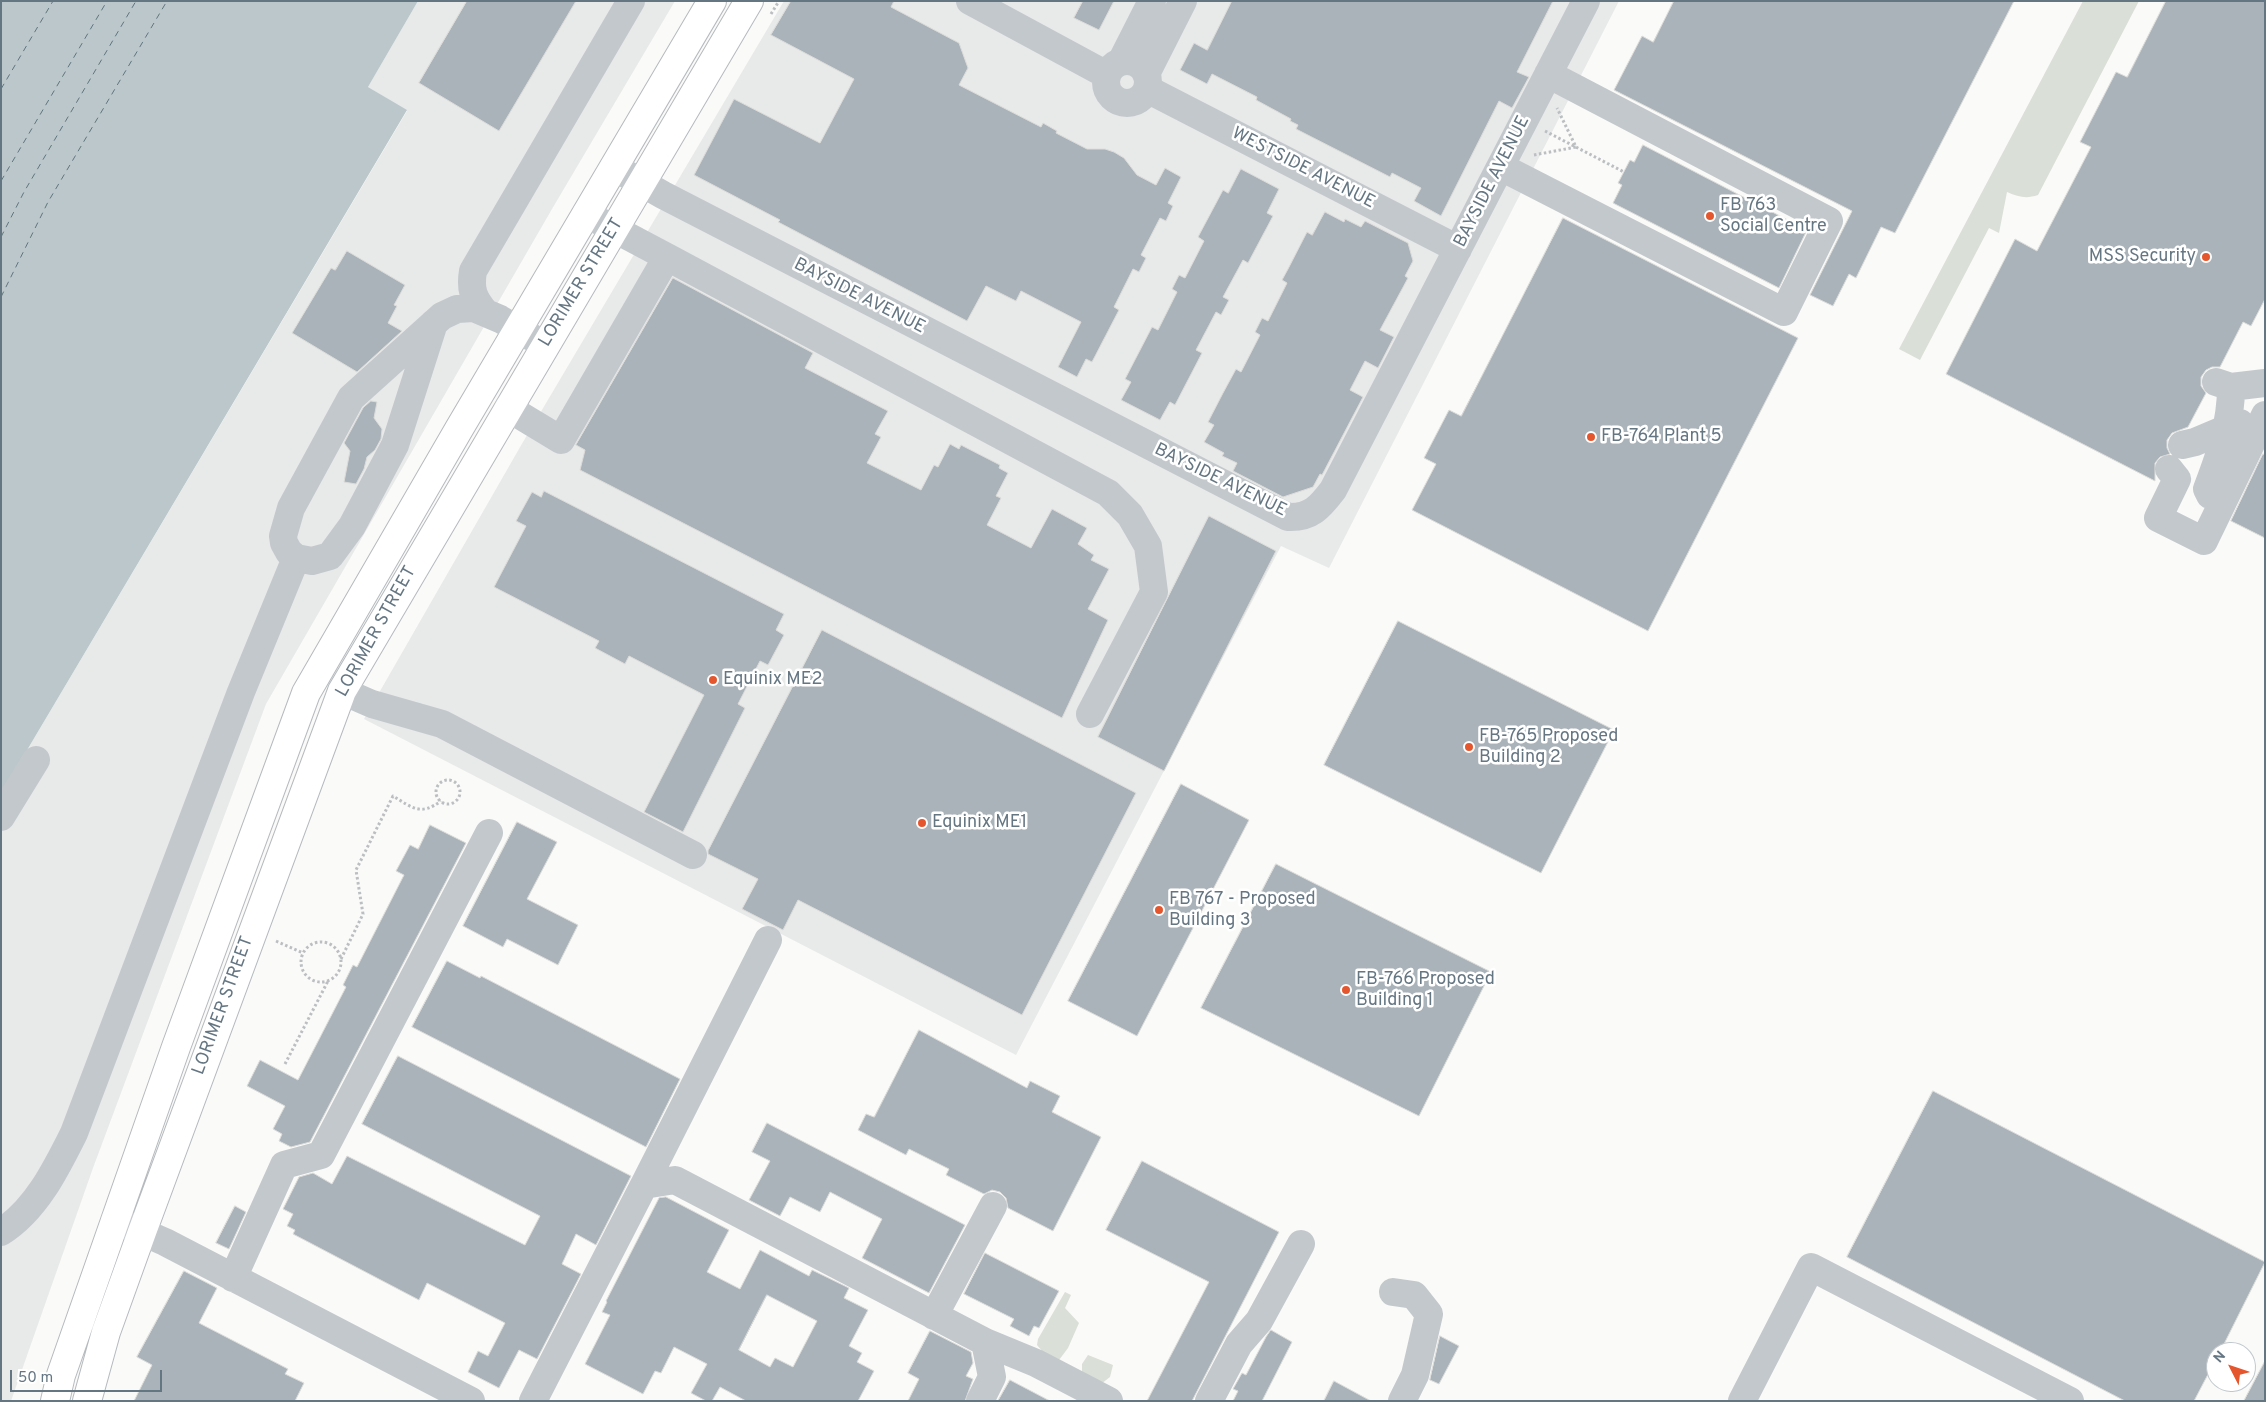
<!DOCTYPE html>
<style>
body{margin:0}
#map{position:relative;width:2266px;height:1402px;overflow:hidden;background:#fafaf8;font-family:Overpass,sans-serif}
canvas{display:block}
.frame{position:absolute;inset:0;border:2px solid #657683;pointer-events:none}
.north{position:absolute;left:2206px;top:1342px;width:50px;height:50px;box-sizing:border-box;background:#fff;border:1px solid #c1c8cd;border-radius:50%;rotate:311deg;font-size:14px;font-weight:700;line-height:20px;text-align:center;color:#657683}
.north::after{content:'';display:block;margin:auto;width:18px;height:22px;background:#e4572e;clip-path:polygon(50% 0,100% 100%,50% 72%,0 100%)}
.scale{position:absolute;left:10px;top:1370px;width:152px;height:22px;box-sizing:border-box;border:2px solid #657683;border-top:0;padding-left:6px;font-size:15px;line-height:18px;white-space:nowrap;color:#657683;-webkit-text-stroke:4px #fff;paint-order:stroke}
</style>
<div id="map">
<canvas width="2266" height="1402"></canvas>
<div class="frame"></div>
<div class="north">N</div>
<div class="scale">50 m</div>
</div>
<script>
const c = document.querySelector('canvas').getContext('2d');
c.lineJoin = 'round';
function paint(path, color) { c.fillStyle = color; c.fill(path, 'evenodd'); }
function trace(path, color, width, dash) { c.strokeStyle = color; c.lineWidth = width; c.lineCap = dash ? 'butt' : 'round'; c.setLineDash(dash || []); c.stroke(path); }
function drawText(font, color, halo, rows, align = 'center') {
  c.font = font + ' Overpass,sans-serif'; c.lineWidth = 5; c.setLineDash([]); c.textBaseline = 'middle'; c.strokeStyle = halo; c.fillStyle = color; for (const [text, x, y, turn = 0] of rows) {
    c.save(); c.translate(x, y); c.rotate((+turn || 0) * Math.PI / 180); c.textAlign = isNaN(turn) ? turn : align; if (halo) c.strokeText(text, 0, 0); c.fillText(text, 0, 0); c.restore();
  }
}
const built = new Path2D(`
 M418 1H675L552 209 266 704 93 1168 11 1401H1V794L407 111 368 87Z
 M784 1H1619L1329 568 1281 546 1016 1055 364 719 523 442Z`);
const green = new Path2D(`
 M2083 1H2139L2038 195C2026 199 2019 197 2007 192L1999 233 1989 228 1920 360 1899 349Z
 M1065 1292 1071 1295 1065 1308 1079 1323 1068 1348 1059 1360 1043 1352 1037 1345 1038 1339Z
 M1088 1355 1113 1365 1110 1377 1101 1384 1082 1376V1364Z`);
const water = new Path2D(`
 M1 1H418L368 87 407 110 1 794Z`);
const ferry = new Path2D(`
 M1 89 53 1
 M1 181 107 1
 M1 237 24 192 136 1
 M1 297 48 202 167 1`);
const building = new Path2D(`
 M467 1H576L499 131 419 83Z
 M791 1H894L891 7 959 43 968 68 959 85 1041 127 1043 123 1057 131 1056 133 1087 149H1105L1114 152 1124 158 1137 175 1156 185 1165 168 1181 177 1168 203 1173 206 1166 221 1160 218 1141 255 1146 258 1139 272 1133 269 1114 307 1119 310 1092 362 1086 359 1077 377 1058 367 1081 322 1021 291 1016 301 986 286 967 321 778 222 780 220 694 175 734 99 820 143 854 79 771 35Z
 M1083 1H1114L1099 30 1074 18Z
 M1232 1H1553L1517 72 1529 77 1512 108 1499 101 1441 216 1414 201 1421 188 1392 173 1390 177 1296 129 1298 125 1290 121 1291 119 1256 100 1257 97 1212 74 1207 84 1180 70 1194 43 1207 50Z
 M1674 1H2014L1895 233 1881 227 1856 278 1849 274 1833 306 1810 295 1852 211 1614 90 1642 36 1653 42Z
 M2166 1H2265V299L2251 326 2243 322 2220 367H2212L2206 370 2201 377V386L2206 393 2188 427 2172 433 2167 440V448L2170 454 2160 457 2155 463V481L1946 374 2015 239 2037 251 2091 147 2080 142 2116 72 2127 77Z
 M1643 145 1807 230 1779 288 1613 203 1622 185 1618 183 1630 160 1634 162Z
 M1241 169 1279 189 1267 213 1273 216 1248 263 1243 260 1223 297 1229 300 1221 315 1216 312 1196 350 1202 353 1175 405 1170 402 1160 420 1121 400 1131 382 1125 379 1152 327 1158 330 1177 292 1172 289 1179 275 1185 278 1204 241 1198 237 1223 190 1228 193Z
 M1325 212 1344 222 1345 219 1361 227 1365 221 1408 243 1413 261 1405 276 1408 278 1380 330 1394 337 1378 368 1365 361 1350 390 1363 397 1322 475 1320 474 1313 487 1283 497 1233 471 1237 463 1222 456 1224 453 1204 442 1214 425 1208 422 1223 393 1236 369 1241 372 1260 335 1255 332 1262 318 1268 321 1287 283 1282 280 1288 269 1307 232 1312 235Z
 M1563 218 1798 338 1648 631 1412 510 1436 464 1424 458 1449 410 1461 416Z
 M347 251 405 285 394 305 397 306 388 323 402 331 357 372 292 333 331 268 335 270Z
 M673 278 813 353 805 368 888 411 875 434 881 437 867 463 921 490 934 465 938 467 950 444 959 449 961 445 1000 465 999 468 1008 473 996 496 1001 498 987 525 1031 548 1052 509 1087 528 1078 544 1094 555 1091 560 1109 569 1088 609 1108 620 1062 718 580 470 585 450 576 445Z
 M371 401 377 402 374 418 382 429 381 439 375 450 367 457 364 469 356 484 344 482 350 451 344 443 363 408Z
 M2263 454 2265 455V538L2231 521Z
 M544 491 784 614 776 630 784 635 768 665 760 661 738 704 745 708 683 832 644 812 704 695 629 656 625 664 595 648 599 641 494 587 526 526 516 521 532 492 541 497Z
 M1209 516 1276 551 1164 771 1098 737Z
 M1398 621 1614 730 1541 873 1324 765Z
 M822 630 1136 793 1022 1015 798 900 783 930 742 909 758 879 708 854V851Z
 M1181 784 1249 820 1137 1036 1068 1001Z
 M517 822 557 842 527 899 578 925 558 965 507 939 503 947 463 926Z
 M430 825 466 843 310 1142 291 1147 279 1141 282 1134 273 1129 285 1106 247 1086 260 1060 298 1080 346 987 343 985 353 965 357 967 404 875 396 871 410 845 418 849Z
 M1276 864 1491 972 1419 1116 1201 1008Z
 M447 961 480 978 481 976 680 1079 646 1147 412 1027Z
 M919 1030 1027 1088 1030 1081 1060 1096 1052 1112 1101 1137 1053 1231 1008 1208 1006 1198 1000 1192 992 1190 984 1194 946 1175 949 1169 909 1149 906 1155 858 1130 866 1114 874 1117Z
 M398 1056 631 1176 596 1245 576 1234 562 1264 581 1274 537 1359 519 1350 499 1388 468 1372 478 1351 488 1356 505 1323 427 1283 419 1300 293 1234 295 1230 287 1226 293 1214 283 1209 299 1177 313 1173 332 1184 347 1156 525 1245 540 1216 362 1124Z
 M1933 1091 2265 1262 2220 1352H2216V1359L2194 1401H2125L1847 1257Z
 M767 1123 965 1225 929 1293 862 1258 882 1219 830 1192 820 1212 790 1197 780 1216 749 1200 770 1161 752 1152Z
 M1142 1161 1279 1232 1192 1401H1147L1209 1282 1106 1230Z
 M666 1197 729 1230 707 1272 740 1289 760 1250 809 1276 812 1270 849 1288 844 1298 868 1310 849 1346 862 1353 857 1362 874 1371 858 1401H746L720 1387 712 1401H706L691 1393 707 1364 674 1347 661 1373 655 1371 643 1394 585 1364 610 1315 602 1312 607 1302 606 1301 659 1198ZM767 1295 817 1321 793 1367 775 1358 770 1367 739 1350Z
 M235 1206 246 1212 229 1249 216 1243Z
 M985 1253 1059 1291 1039 1328 1034 1326 1029 1336 1010 1326 1014 1319 964 1294Z
 M184 1271 217 1288 199 1323 288 1369 285 1374 304 1383 295 1401H134L152 1365 137 1357Z
 M1271 1330 1292 1342 1262 1401H1233L1238 1391 1233 1389 1242 1373 1246 1375 1266 1337Z
 M930 1331 971 1352 973 1363 966 1376 973 1379 965 1401H908L919 1379 908 1373Z
 M1440 1336 1459 1346 1439 1384 1430 1380Z
 M2265 1361V1401H2244Z
 M1010 1380 1050 1401H998Z
 M1334 1381 1371 1401H1324Z`);
const path = new Path2D(`
 M771 14 779 1
 M1545 131 1624 172
 M1534 155 1576 147 1557 108
 M436 792a12 12 0 1 1 24 0a12 12 0 1 1-24 0Z
 M276 941 303 953
 M301 962a20 20 0 1 1 40 0a20 20 0 1 1-40 0Z
 M341 959 363 914 356 870 393 796C413 808 420 816 441 801
 M285 1064 328 981`);
const minor = new Path2D(`
 M970 1 1107 75
 M1106 82a21 21 0 1 1 42 0a21 21 0 1 1-42 0Z
 M1121 62 1152 1
 M1146 74 1183 1
 M1147 89 1458 249
 M614 167 663 195 1288 517C1311 518 1320 507 1333 490L1586 1
 M1501 167 1784 312 1829 221 1548 74
 M667 257 1108 493 1130 515 1148 546 1154 592 1090 714
 M485 312C473 298 470 289 473 271L631 1
 M434 323 395 445 352 526 330 556 312 561 296 558 289 552 284 543 283 536 291 508 351 398 442 316 457 309 474 308 500 319 545 345
 M2216 382 2231 387 2265 383
 M508 408 561 440 667 257 586 214
 M2182 445 2195 442 2240 423
 M2169 469 2177 479 2158 518 2204 541 2265 415
 M2210 495 2207 489C2220 455 2231 424 2231 387
 M342 691 372 704 442 724 693 855
 M1 817 36 760
 M644 1185 768 940
 M115 1220 165 1242 471 1401
 M1 1232C36 1210 56 1169 74 1133L241 692 296 558
 M233 1278 284 1165 321 1155 489 833
 M1393 1292 1414 1295 1429 1314 1415 1375 1402 1401
 M934 1316 993 1206
 M985 1342 1036 1363 1109 1401
 M533 1401 644 1185 675 1180 985 1342 992 1377 980 1401
 M1209 1401 1239 1344 1259 1321 1301 1244
 M1742 1401 1811 1267 2070 1401`);
const major = new Path2D(`
 M55 1401 61 1375 176 1047 306 693 459 429 712 1
 M87 1401 106 1332 142 1232 342 691 749 1`);
const markers = [
 [1710,216,5,"#e4572e"],
 [2206,257,5,"#e4572e"],
 [1591,437,5,"#e4572e"],
 [713,680,5,"#e4572e"],
 [1469,747,5,"#e4572e"],
 [922,823,5,"#e4572e"],
 [1159,910,5,"#e4572e"],
 [1346,990,5,"#e4572e"]
];
const streetNames = [
 ["WESTSIDE AVENUE",1303,169,27],
 ["BAYSIDE AVENUE",1493,182,-63],
 ["LORIMER STREET",582,283,-59],
 ["BAYSIDE AVENUE",859,297,27],
 ["BAYSIDE AVENUE",1220,481,26],
 ["LORIMER STREET",377,632,-61],
 ["LORIMER STREET",224,1006,-70]
];
const poiNames = [
 ["FB 763",1720,206],
 ["Social Centre",1720,227],
 ["MSS Security",2196,257,"right"],
 ["FB-764 Plant 5",1601,437],
 ["Equinix ME2",723,680],
 ["FB-765 Proposed",1479,737],
 ["Building 2",1479,758],
 ["Equinix ME1",932,823],
 ["FB 767 - Proposed",1169,900],
 ["Building 3",1169,921],
 ["FB-766 Proposed",1356,980],
 ["Building 1",1356,1001]
];
paint(built, '#e8e9e9');
paint(green, '#dadfd7');
paint(water, '#bbc7cb');
trace(ferry, '#60757c', 1, [6, 5]);
paint(building, '#aab3b9');
trace(building, '#dcdcda', 1);
trace(major, '#b5babe', 30);
trace(path, '#bbbfc2', 3, [2.5, 2.5]);
trace(minor, '#c3c8cc', 28);
trace(major, '#fff', 28);
for (const [x, y, r, color] of markers) { const dot = new Path2D(); dot.arc(x, y, r, 0, 2 * Math.PI); c.fillStyle = color; c.fill(dot); trace(dot, '#fff', 2); }
drawText('18px', '#657683', '#fff', streetNames);
drawText('18px', '#657683', '#fff', poiNames, 'left');
</script>
